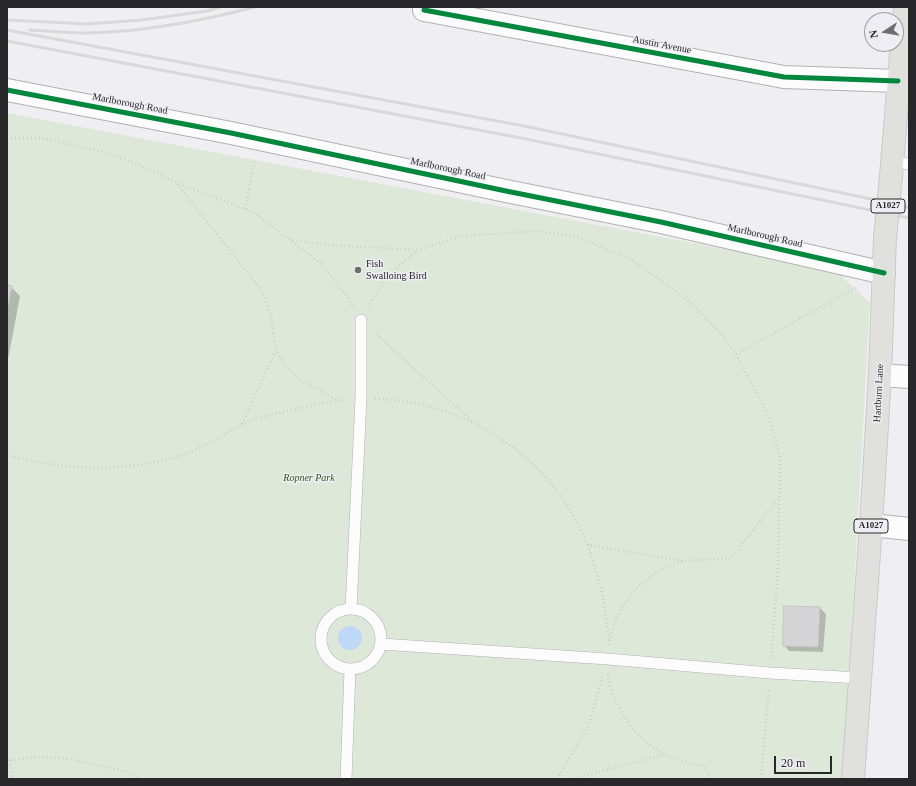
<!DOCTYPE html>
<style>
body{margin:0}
#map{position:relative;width:916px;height:786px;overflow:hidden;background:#efeef2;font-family:Georgia,serif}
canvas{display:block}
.frame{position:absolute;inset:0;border:8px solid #28282a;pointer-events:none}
.north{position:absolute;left:864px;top:12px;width:40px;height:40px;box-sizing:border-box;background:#eeedf3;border:1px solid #9f9ea3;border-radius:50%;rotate:258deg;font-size:11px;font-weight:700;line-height:16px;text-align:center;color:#28282a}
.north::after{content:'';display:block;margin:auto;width:14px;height:18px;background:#6e6d70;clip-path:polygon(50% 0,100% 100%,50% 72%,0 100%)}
.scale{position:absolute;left:774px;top:756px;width:58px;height:18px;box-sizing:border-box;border:2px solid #28282a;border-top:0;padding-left:5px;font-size:12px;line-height:14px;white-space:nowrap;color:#28282a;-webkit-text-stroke:3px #eeedf3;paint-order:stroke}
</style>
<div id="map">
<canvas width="916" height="786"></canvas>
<div class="frame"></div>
<div class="north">N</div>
<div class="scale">20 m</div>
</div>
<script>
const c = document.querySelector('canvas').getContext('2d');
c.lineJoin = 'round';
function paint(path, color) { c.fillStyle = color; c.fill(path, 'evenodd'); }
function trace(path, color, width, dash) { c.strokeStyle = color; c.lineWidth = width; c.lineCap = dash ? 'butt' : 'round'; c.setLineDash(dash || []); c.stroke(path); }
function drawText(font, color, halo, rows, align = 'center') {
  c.font = font + ' Georgia,serif'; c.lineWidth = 3; c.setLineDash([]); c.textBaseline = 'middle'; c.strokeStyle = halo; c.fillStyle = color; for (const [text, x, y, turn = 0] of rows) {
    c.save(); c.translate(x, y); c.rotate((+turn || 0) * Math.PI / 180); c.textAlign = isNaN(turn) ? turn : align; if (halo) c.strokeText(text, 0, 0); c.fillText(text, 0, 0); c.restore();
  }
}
const green = new Path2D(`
 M7 113 835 270 870 303 843 779H7Z`);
const water = new Path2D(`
 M338 638a12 12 0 1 1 24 0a12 12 0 1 1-24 0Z`);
const shadow = new Path2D(`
 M7 286 11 287 20 296 7 365Z
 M820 608 826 614 823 652 789 651 784 645Z`);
const building = new Path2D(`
 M7 285 12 286 7 311Z
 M784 606 820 607 818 647 783 646Z`);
const path = new Path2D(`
 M7 138H42L104 152 140 165 175 182 253 212 322 264 348 298 354 308
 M177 184 260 288 271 315 276 350 285 365 299 379 337 400
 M245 209 255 159
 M289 239 326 245 418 250 462 236 537 231 578 237 632 260 685 298 721 333 736 354 770 419 780 457 778 569 771 659
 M368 307C383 282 393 269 417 251
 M376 334 473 422
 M736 354 856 288
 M375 399C443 399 515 436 556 490 569 507 579 526 588 545L682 561 731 558 779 498
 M242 424 276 350
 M7 455C64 471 137 474 192 451 204 446 216 439 227 433 232 430 237 426 243 424 261 416 281 412 301 408 316 405 331 401 346 400
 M588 545 602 591 609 640
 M609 645C612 617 632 587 656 573 664 568 673 565 682 561
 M608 674C609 687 614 698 620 709 638 744 665 759 703 766L712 779
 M9 760 13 779
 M7 761 34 757 65 758 124 771 141 779
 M557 779 589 725 603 674
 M572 779 663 755
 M761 779 769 688`);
const lane = new Path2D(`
 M903 163 909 164
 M321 639a30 30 0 1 1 60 0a30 30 0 1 1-60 0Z
 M351 609 361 398V320
 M381 644 608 659 770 673 860 678
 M346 779 350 670`);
const street = new Path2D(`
 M424 10 784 77 898 81
 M7 90 231 133 506 191 661 222 884 273
 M880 375 909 377
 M871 525 909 529`);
const primary = new Path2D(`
 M891 176 905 7
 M853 779 871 525 880 375 885 237`);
const rail = new Path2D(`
 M7 20 87 24 142 20 207 11 221 7
 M7 30 524 126 909 207
 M30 30C49 31 69 33 88 33 144 32 201 21 255 7
 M7 41 521 138 909 218`);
const primaryBridge = new Path2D(`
 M885 237 891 176`);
const cycleway = new Path2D(`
 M424 10 784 77 898 81
 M7 90 231 133 506 191 661 222 884 273`);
const markers = [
 [358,270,4,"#6e6d70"]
];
const shields = [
 [888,206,34],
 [871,526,34]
];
const shieldNames = [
 ["A1027",888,206],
 ["A1027",871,526]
];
const streetNames = [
 ["Austin Avenue",662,45,11],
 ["Marlborough Road",130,104,11],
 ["Marlborough Road",448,169,12],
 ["Marlborough Road",765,236,13],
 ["Hartburn Lane",879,393,-87]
];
const poiNames = [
 ["Fish",366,264],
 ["Swalloing Bird",366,276]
];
const parkNames = [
 ["Ropner Park",309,478]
];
paint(green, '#dde8d8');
paint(water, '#bed8f8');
paint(shadow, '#0003');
paint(building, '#d5d4d6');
trace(building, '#c5c4c6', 1);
trace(lane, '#b1b1b4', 12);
trace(street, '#b1b1b4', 24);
trace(primary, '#cac9cb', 24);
trace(path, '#cdcdcd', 2.5, [1, 3]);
trace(lane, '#fdfcfd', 11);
trace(street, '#fdfcfd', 22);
trace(primary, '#e0e1dc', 22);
trace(rail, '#d9d9d9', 3);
trace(primaryBridge, '#cac9cb', 24, []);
trace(primaryBridge, '#e0e1dc', 22);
trace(cycleway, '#00873e', 5);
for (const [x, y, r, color] of markers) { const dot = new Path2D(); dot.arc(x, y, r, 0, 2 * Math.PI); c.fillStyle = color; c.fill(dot); trace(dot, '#eeedf3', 1.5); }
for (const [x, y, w] of shields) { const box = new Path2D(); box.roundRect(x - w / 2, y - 7, w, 14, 3); c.fillStyle = '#eeedf3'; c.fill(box); trace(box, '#28282a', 1); }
drawText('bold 9px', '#28282a', null, shieldNames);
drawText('10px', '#28282a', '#eeedf3', streetNames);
drawText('10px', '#28282a', '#eeedf3', poiNames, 'left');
drawText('italic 10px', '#315715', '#eeedf3', parkNames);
</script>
